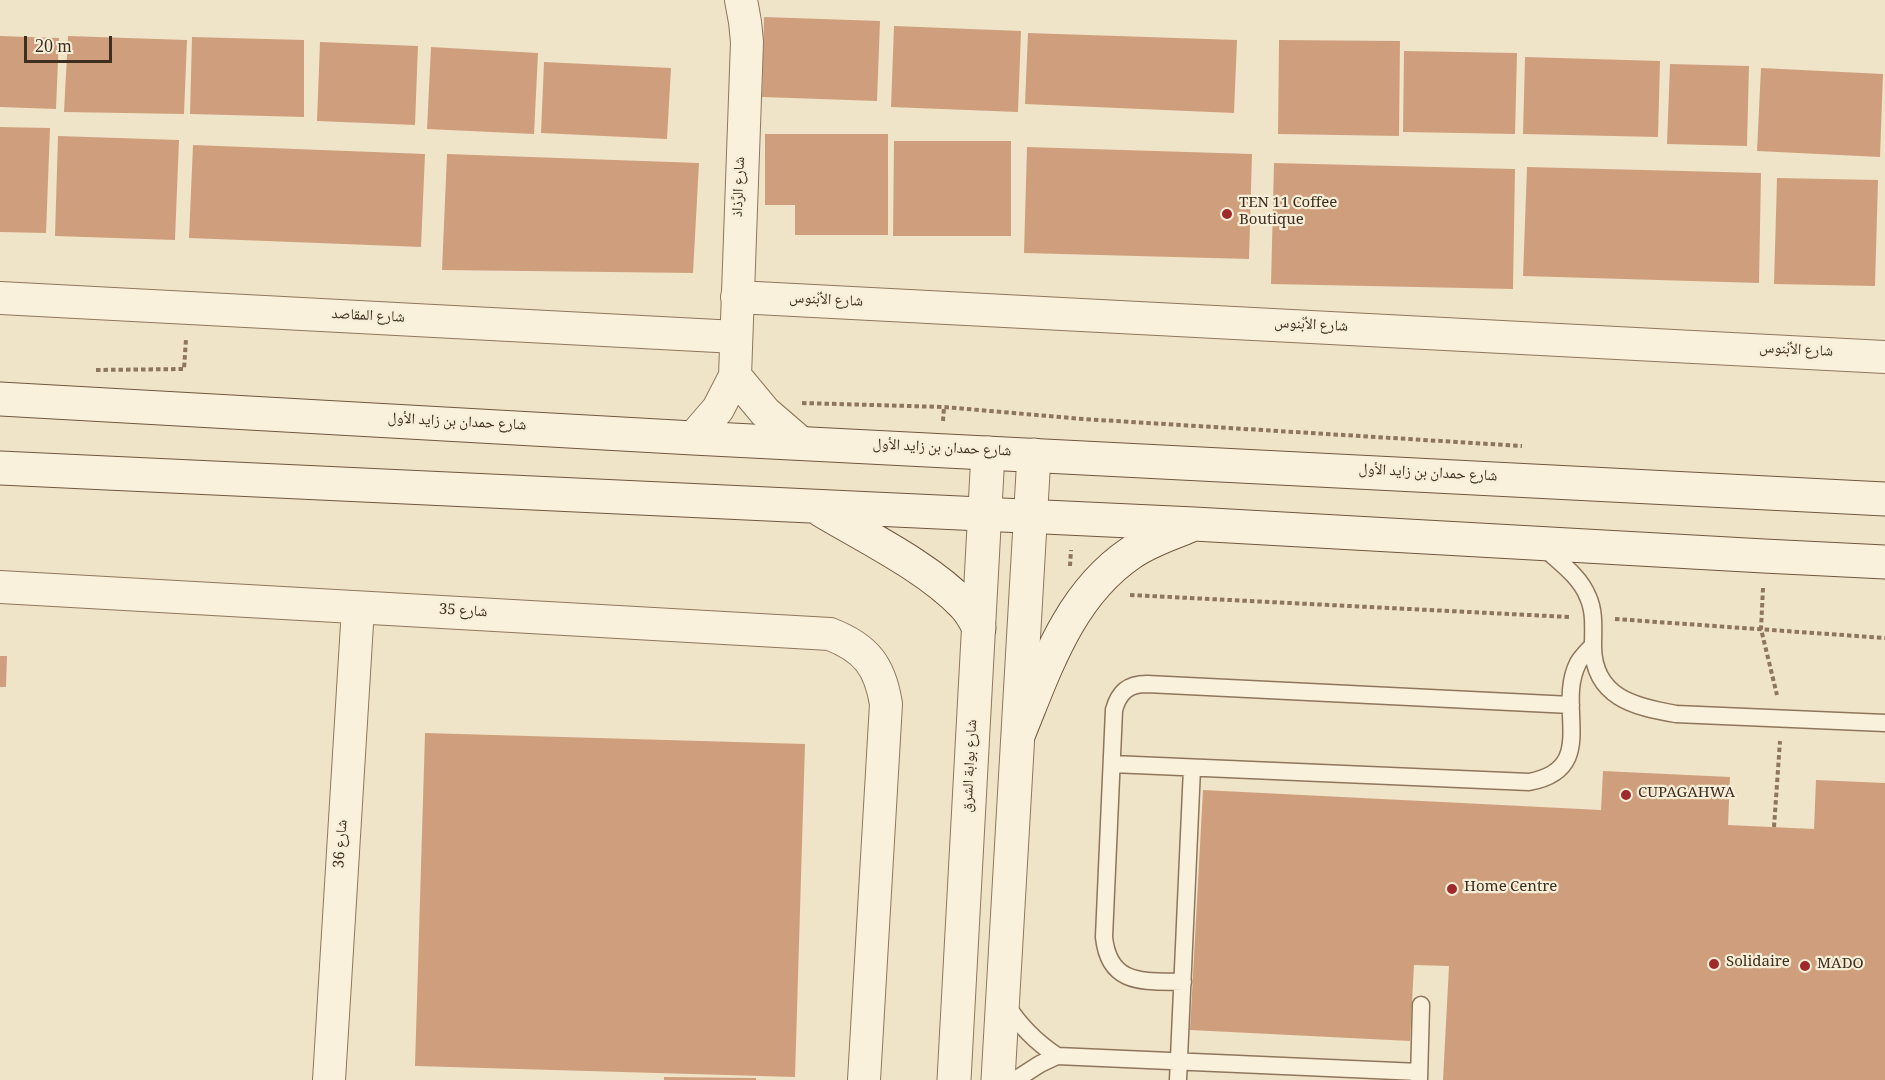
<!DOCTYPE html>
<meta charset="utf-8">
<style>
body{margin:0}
#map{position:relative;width:1885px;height:1080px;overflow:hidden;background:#f0e4c8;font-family:Georgia,serif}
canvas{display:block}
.scale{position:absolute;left:24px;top:36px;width:88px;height:27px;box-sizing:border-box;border:3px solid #3d2e20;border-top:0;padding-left:8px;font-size:18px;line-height:21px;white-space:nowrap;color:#3d2e20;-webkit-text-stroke:4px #f7eed8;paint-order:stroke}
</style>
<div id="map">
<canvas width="1885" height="1080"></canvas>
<div class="scale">20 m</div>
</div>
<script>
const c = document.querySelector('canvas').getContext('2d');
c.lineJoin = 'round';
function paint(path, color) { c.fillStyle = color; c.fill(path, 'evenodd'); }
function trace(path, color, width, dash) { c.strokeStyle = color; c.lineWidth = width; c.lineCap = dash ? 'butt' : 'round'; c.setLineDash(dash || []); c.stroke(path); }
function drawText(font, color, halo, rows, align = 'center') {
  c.font = font + ' Georgia,"Noto Naskh Arabic",serif'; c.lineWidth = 4.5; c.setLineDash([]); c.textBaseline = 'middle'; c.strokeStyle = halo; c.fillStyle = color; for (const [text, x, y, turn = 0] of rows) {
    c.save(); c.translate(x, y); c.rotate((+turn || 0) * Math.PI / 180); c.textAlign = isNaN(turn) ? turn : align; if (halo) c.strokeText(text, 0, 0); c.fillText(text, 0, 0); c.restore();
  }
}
const building = new Path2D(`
 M764 17 880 21 877 101 762 97Z
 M894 26 1021 31 1018 112 891 107Z
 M1028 33 1237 40 1234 113 1025 104Z
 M0 36 59 38 56 109 0 107Z
 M68 36 187 40 184 114 64 112Z
 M192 37 304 40V117L190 114Z
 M1279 40 1400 41 1399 136 1278 134Z
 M320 42 418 46 415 125 317 121Z
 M431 47 538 53 534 134 427 129Z
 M1404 51 1517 53 1515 134 1403 132Z
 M1525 57 1660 61 1658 137 1523 134Z
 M544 62 671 68 667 139 541 133Z
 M1670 64 1749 66 1747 146 1667 144Z
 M1761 68 1883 74 1880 157 1757 151Z
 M0 127 50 128 46 233 0 232Z
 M765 134H888V235H795V205H765Z
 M58 136 179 140 175 240 55 236Z
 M894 141H1011V236H893Z
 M193 145 425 154 421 247 189 238Z
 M1027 147 1252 154 1249 259 1024 253Z
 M447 154 699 163 693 273 442 270Z
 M1274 163 1515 169 1513 289 1271 284Z
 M1527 167 1761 173 1759 283 1523 276Z
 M1777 178 1878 180 1875 286 1774 284Z
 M0 656H7L6 687H0Z
 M425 733 805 744 795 1077 415 1066Z
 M1603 771 1730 777 1728 825 1814 829 1816 780 1885 783V1080H1443L1449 966 1414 965 1410 1041 1190 1030 1203 790 1601 810Z
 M664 1077 756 1078V1080H664Z`);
const path = new Path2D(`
 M96 370 184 369 186 339
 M802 403 944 407 1083 419 1522 446
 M943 421 944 407
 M1070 566 1071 550
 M1763 588 1761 629 1777 695
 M1130 595 1569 617
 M1615 619 1885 638
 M1774 827 1780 741`);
const service = new Path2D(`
 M1542 546C1558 561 1580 576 1588 597 1595 612 1593 630 1593 647 1594 697 1634 707 1676 714L1885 723
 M1112 764 1529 782C1600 769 1555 708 1578 663 1582 656 1588 651 1593 645
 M1183 982C1144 981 1109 986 1104 937L1114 710C1119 692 1128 684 1147 684L1571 705
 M1006 1004C1019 1025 1036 1042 1057 1056
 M1015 1080 1040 1064 1057 1056 1419 1072
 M1178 1080 1192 768
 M1419 1080 1421 1005`);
const minor = new Path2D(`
 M737 297 1885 357
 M0 298 736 337
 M735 376 765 412 801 443
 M693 438 718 409 735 376 747 42 745 22 741 0
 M0 587 830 634C866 648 880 666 886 704L864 1080
 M329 1080 358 608`);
const tertiary = new Path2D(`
 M954 1080 988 453
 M998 1080 1034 455`);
const secondary = new Path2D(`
 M0 399 693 438 1885 499
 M0 468 1194 524 1764 556 1885 562
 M821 510C866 537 928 567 964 605 970 611 975 620 979 628
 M1019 733C1046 667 1069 595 1131 553 1148 541 1170 534 1189 526`);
const markers = [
 [1227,214,6,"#9e2a2b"],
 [1626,795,6,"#9e2a2b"],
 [1452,889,6,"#9e2a2b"],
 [1714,964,6,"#9e2a2b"],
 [1805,966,6,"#9e2a2b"]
];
const streetNames = [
 ["شارع الرَّذاذ",741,187,-88],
 ["شارع الأبْنوس",826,302,3],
 ["شارع المقاصد",368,318,3],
 ["شارع الأبْنوس",1311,327,3],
 ["شارع الأبْنوس",1796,352,3],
 ["شارع حمدان بن زايد الأول",457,424,3],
 ["شارع حمدان بن زايد الأول",942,450,3],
 ["شارع حمدان بن زايد الأول",1428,475,3],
 ["شارع 35",463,613,3],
 ["شارع بوابة الشرق",972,766,-87],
 ["شارع 36",343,844,-86]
];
const poiNames = [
 ["TEN 11 Coffee",1239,205],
 ["Boutique",1239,222],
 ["CUPAGAHWA",1638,795],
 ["Home Centre",1464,889],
 ["Solidaire",1726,964],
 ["MADO",1817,966]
];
paint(building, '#cf9f7d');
trace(service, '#8d765c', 19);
trace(minor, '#8d765c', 34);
trace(tertiary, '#8d765c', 35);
trace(secondary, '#6f573f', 35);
trace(path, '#8d765c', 4, [4.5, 3]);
trace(service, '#faf1dc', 16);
trace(minor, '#faf1dc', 32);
trace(tertiary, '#faf1dc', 33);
trace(secondary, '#faf1dc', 33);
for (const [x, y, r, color] of markers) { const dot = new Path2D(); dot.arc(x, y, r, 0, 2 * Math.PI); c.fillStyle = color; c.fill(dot); trace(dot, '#f7eed8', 2); }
drawText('15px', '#3d2e20', '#f7eed8', streetNames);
drawText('15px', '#3d2e20', '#f7eed8', poiNames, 'left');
</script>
